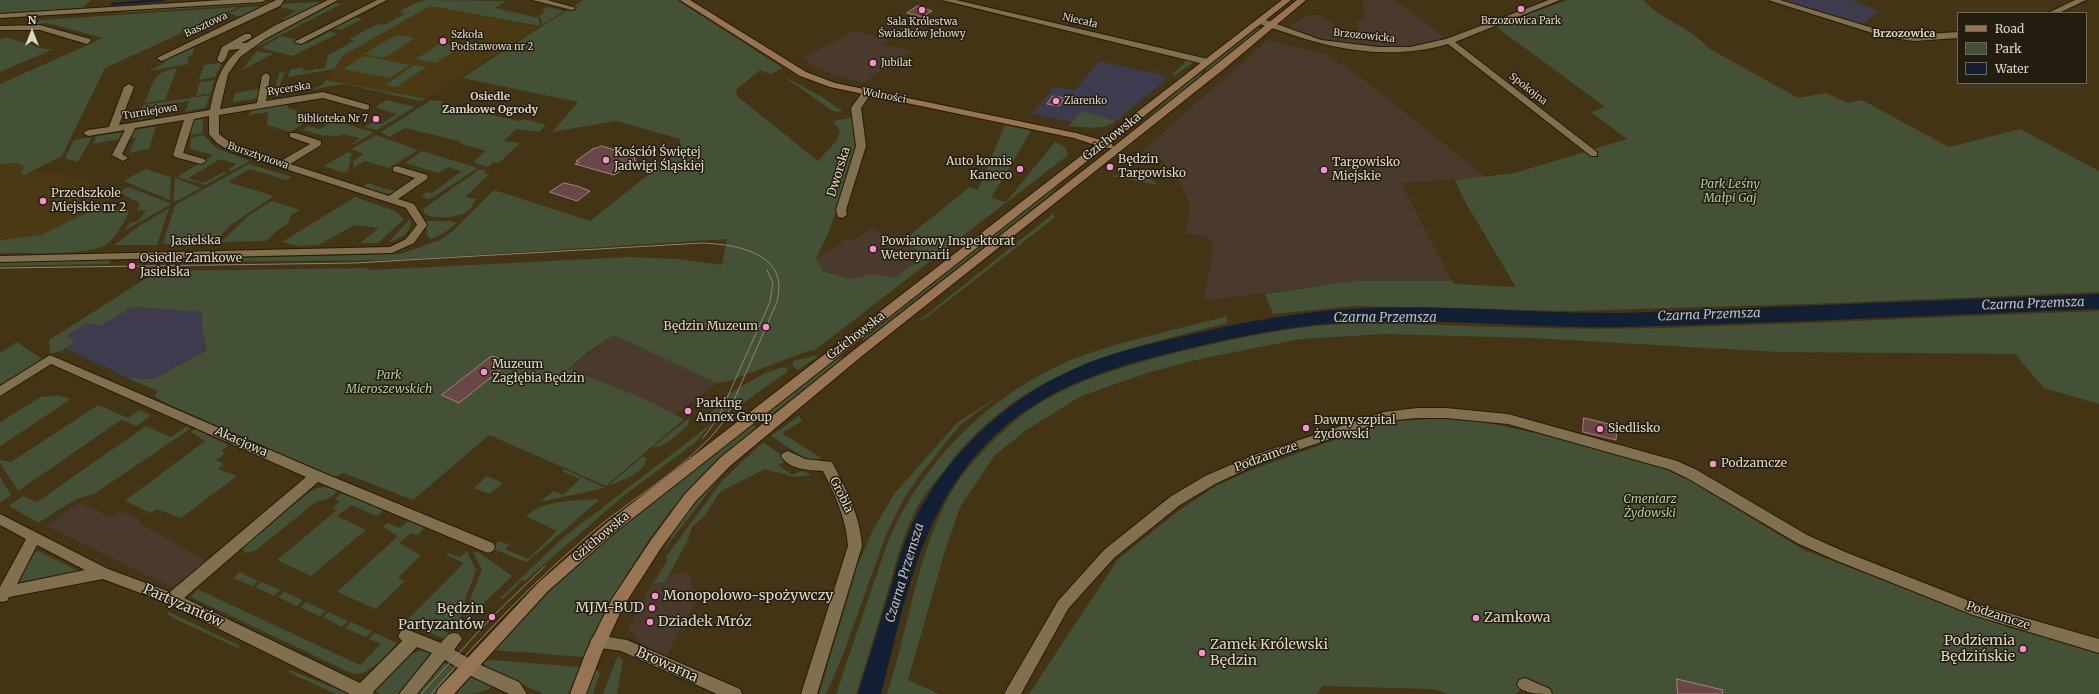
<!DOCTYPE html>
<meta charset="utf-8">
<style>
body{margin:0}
#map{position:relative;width:2099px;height:694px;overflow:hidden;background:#423415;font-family:Merriweather,serif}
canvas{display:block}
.legend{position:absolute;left:1957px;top:12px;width:130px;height:72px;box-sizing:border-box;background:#231d10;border:1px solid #6e6758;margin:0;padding:5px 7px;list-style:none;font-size:12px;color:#ded6c5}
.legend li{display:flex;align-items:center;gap:8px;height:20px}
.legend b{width:20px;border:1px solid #6e6758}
.north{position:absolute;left:12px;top:12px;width:40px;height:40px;-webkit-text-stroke:3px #231d10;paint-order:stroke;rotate:0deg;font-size:11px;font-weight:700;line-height:16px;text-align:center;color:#ded6c5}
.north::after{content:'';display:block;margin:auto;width:14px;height:18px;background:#ded6c5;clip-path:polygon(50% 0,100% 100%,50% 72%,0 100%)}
</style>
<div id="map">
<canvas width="2099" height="694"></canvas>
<ul class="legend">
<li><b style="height:5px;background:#977454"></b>Road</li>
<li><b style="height:11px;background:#445136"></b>Park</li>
<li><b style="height:11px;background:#121f35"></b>Water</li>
</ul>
<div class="north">N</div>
</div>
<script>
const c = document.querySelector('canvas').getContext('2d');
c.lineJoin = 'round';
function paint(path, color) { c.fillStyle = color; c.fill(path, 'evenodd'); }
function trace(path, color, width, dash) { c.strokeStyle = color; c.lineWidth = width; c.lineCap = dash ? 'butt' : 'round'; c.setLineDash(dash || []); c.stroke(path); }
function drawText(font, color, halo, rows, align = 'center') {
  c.font = font + ' Merriweather,serif'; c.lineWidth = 3; c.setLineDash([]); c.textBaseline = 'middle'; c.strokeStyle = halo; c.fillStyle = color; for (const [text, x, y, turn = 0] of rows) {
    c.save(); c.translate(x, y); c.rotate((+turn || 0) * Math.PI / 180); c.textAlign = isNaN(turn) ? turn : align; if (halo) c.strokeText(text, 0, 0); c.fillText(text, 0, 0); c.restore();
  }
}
const commercial = new Path2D(`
 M1369 0H1394L1445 37 1413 47H1385L1359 46 1316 38 1289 27 1305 16 1321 15 1346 33 1360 30 1356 20H1365L1362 2Z
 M855 31 889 40 883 44 911 51 863 83 833 74 815 67 803 58Z
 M1268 40 1326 54 1367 82 1486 177 1401 183 1452 281H1354L1204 301 1214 244 1207 237 1185 233 1191 206 1181 184 1161 158 1142 151Z
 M871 228 893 239 904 242 926 255 895 278 873 274 850 279 823 270 816 259 846 239 851 242Z
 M614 335 717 383 675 415 641 397 568 369Z
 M79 503 111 517 120 511 140 520 139 523 211 563 178 590 47 526Z
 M688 571 697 598 666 657 640 642 629 629 654 579Z`);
const industrial = new Path2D(`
 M1781 0H1851L1879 11 1862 25Z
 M1099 61 1162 75 1167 79 1116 121 1080 112 1073 122 1032 114 1054 87 1075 90Z
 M132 307 202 312V328L207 349 153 379 127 378 65 348 75 341 66 336 88 323 100 326Z`);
const built = new Path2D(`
 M430 6 539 27 425 99 327 80 345 55Z
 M13 163 24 167 22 174 26 176 36 171 44 175 52 171 73 179 75 177 94 184 84 190 99 195 80 206 89 209 86 213 41 235 0 240V165Z`);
const green = new Path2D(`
 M0 0H91L82 8 0 15Z
 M427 0 506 1 495 8 539 18 540 26 430 6 344 55 334 69 288 77 290 70 303 67V71L325 68 328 55 354 41 349 39 378 24 384 25 405 14 399 12 415 3Z
 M583 0H677L783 68 771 74 760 70 736 90 737 96 818 161 838 139 840 131 833 121 854 117 858 146 829 231 816 259 823 271 850 279 873 274 895 278 926 255 904 242 911 234 970 187 978 190 1005 125 1031 131 991 198 1006 202 1055 142 1065 147 1068 155 815 350 808 351 729 381 717 383 614 335 587 353 568 369 641 397 684 419 606 486 489 435 413 500 344 473 334 477 168 404 154 396 158 391 127 378 153 379 207 350 202 328V312L132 307 100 326 88 323 66 336 75 341 63 350 50 354 49 340 158 271 364 268 372 270 629 257 678 259 722 265 727 239 397 260 180 262 186 259 400 254 440 240 453 231 494 190 590 221 681 149 680 139 616 121 552 132 578 102 462 78Z
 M1568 0H1643C1662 20 1691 28 1710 49L1798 98 1826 93 1848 103 1862 100 1949 147 2020 129 2099 171V292L1837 303 1572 311 1353 306 1273 314 1265 294 1354 281H1452L1455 284 1516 287 1464 200 1455 180 1515 173 1627 139 1591 112 1605 107 1495 26Z
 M269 2 272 3 120 13 127 11Z
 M319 2 320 4 288 21 282 19 297 11 280 7 270 10 278 4Z
 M335 3 342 4 255 48 253 47Z
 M269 6 243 18 229 13 243 7Z
 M239 7 105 68 62 156 24 175 21 174 24 167C17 161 9 163 0 165V84L103 38 47 23 31 25 41 20Z
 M548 7 564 11 542 25 541 18 538 16 545 12 542 10Z
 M353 17 363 19 341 30 329 28Z
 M1258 28 1261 29 1216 66 1209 70H1204Z
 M330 31 337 34 293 56 261 48 282 36 308 43Z
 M396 35 415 38 384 58 364 54Z
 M6 37 44 49H53L0 72V39Z
 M441 43 460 47 436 63 416 59Z
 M191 47 194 48 192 55 188 57V64L149 71 166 62 163 61Z
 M257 51 273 54 242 70Z
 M364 56 410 65 389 78 343 69Z
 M1183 58 1195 61 1175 75 1120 62 1172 74 1185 63 1184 60 1181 59Z
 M223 62 215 77 199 80 204 65Z
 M414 65 427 67 396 87 385 85Z
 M177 68 165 100 145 103C153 83 153 71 177 68Z
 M285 72 276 95 266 97V89L276 86 279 73Z
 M1200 73 1203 75 1136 128 1178 90Z
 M780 74 822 97 843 112 833 111Z
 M214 80 211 93 196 96 200 82Z
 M326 80 426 99 420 101 344 84 310 90 322 85Z
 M259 89V98L233 102 235 93Z
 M210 95 205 108 185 112 189 101 149 107 144 118 137 120 143 105Z
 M387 100 415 107 377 130 365 127 373 122 381 124 397 114 375 107Z
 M431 100 444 102 442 104 519 121 523 119 544 124 545 126 539 132 516 129 504 141 520 143 499 163 493 162 488 167 473 162 486 151 460 144 462 142 405 128 389 137 381 132Z
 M287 103 288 108 315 117 290 132 267 125 268 112 248 115 253 109Z
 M1081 111 1116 121C1103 131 1085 127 1069 126Z
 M323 117 372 132 373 133 354 144H352L360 138 343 134 336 137 327 135 324 136 302 130 308 126 320 129 330 123 319 119Z
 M200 119H203V133L186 136 193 120Z
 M156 126 149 149 129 153 136 138 129 137 130 131Z
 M124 132 119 139 93 144 96 136Z
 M203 135 216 148 250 161 231 171 228 170 236 164 220 159 188 178 203 183 224 172 227 173 205 185 177 177 213 155 190 149 191 138Z
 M376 135 418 150 389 168 365 161 353 168 354 160 363 154 352 149Z
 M92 137 79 160 76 162 65 158 74 140Z
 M422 151 478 168 433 197 429 199 421 197 427 192 432 193 462 171 447 167 439 173 405 163Z
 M348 152 353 154 349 158 351 159 348 171 345 173 324 166Z
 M249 164 292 177 286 180 250 169 228 182 274 196 232 224 214 243 163 244 175 205Z
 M145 169 171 177 170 200 124 181Z
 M480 169 486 171 484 173 489 174 465 197 476 199C474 202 472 207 469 210 460 218 435 220 425 214L423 209Z
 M1074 171 1047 197 870 336 864 340H859Z
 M1118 175C1130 176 1150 175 1158 185L1110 176Z
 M175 178 201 188 179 200 173 201Z
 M367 183 397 192 386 194 363 187Z
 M128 187 170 203V205L125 230 130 223 139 221 146 210 137 211 140 203 118 192Z
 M355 197 395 211 404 219 378 243H360L379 228 355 225 318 245 297 246 282 242Z
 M107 199 102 203 111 209H126L129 211C127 219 112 243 104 246 80 256 28 253 0 253V240L41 235 86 213Z
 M272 201 300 210 291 215 288 224 279 229 266 241 221 242 249 215Z
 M169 208 157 245H114L138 227Z
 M1054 213V218L926 318 915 324Z
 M410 219C413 233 399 238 388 243Z
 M426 221H452L457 223 444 233 431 239 427 235Z
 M112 260 108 264 0 266V262Z
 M2099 311V404L2044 388 2015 354 1778 352 1532 338 1386 334 1300 339 1200 359 1150 372 1081 396 1025 431 995 455 960 507 944 554 908 680 940 694H887C910 625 917 549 955 486 968 465 989 445 1007 428 1048 390 1106 371 1160 357 1215 343 1270 330 1327 325 1386 321 1445 326 1504 327 1556 329 1608 329 1660 328 1806 324 1953 316 2099 311Z
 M1227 316V323C1115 352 1021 370 946 468 936 481 923 495 916 509 903 534 896 563 888 590 878 624 867 659 856 694H836C848 658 861 621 873 585 881 564 887 540 898 520 937 445 1005 384 1084 355 1130 339 1180 329 1227 316Z
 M17 342 42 359 0 385V353Z
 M817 355V357L798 370 793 366V361Z
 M842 357 841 360 762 422 757 419 837 358Z
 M784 367 787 368V372L736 408 710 416 709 415 728 394 765 373Z
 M1001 394 960 425 917 479 902 502 886 535 844 652 828 690 825 694H819L857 567 873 530 894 494 957 423Z
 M58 395 71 399 0 446V422L41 397Z
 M98 405 128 418 139 410 151 415 137 426 121 420 18 491 0 463V460L11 462Z
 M799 416 802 421 782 433 821 458 812 463 771 436Z
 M1458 417 1541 434 1663 468 1689 480 1804 550 2010 628 2099 652V694H1541L1523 687 1515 694H1448L1432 689 1322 686 1317 694H1029L1118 559 1181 509 1216 486 1251 470 1385 422Z
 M689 418 688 425C679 433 666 448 653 447Z
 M711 424 696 442 622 497 525 581 522 580 503 599 500 598 564 537Z
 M751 424 757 427C738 442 719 458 702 475 651 528 614 591 583 657L494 650 548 593 615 531Z
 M146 426 171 437 187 426 190 429 94 494 76 499 38 523 9 506 23 496 37 502Z
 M195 429 228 445 222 451 224 454 216 460 224 464 218 469 237 476 181 518 156 509 151 513 125 501 205 441 191 432Z
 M763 442 788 460 778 465 792 475 802 471 812 475 794 477 765 469 720 492 705 515 692 527 688 540 665 582 654 583 668 559 665 558 722 481Z
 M643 456 647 459C643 474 621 481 608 486Z
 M564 469 605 488 539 502 554 491 563 495 580 479 562 471Z
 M725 470 718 480 663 551C679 520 701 495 725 470Z
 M487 476 503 483 490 494 474 488Z
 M0 477 11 495 0 503Z
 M326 487 338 491 330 498 316 502 256 550 247 553 241 549 308 493 317 488Z
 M341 493 384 510 377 516 351 505 337 516 366 530 311 576 277 560 337 510 333 508 339 502 335 499Z
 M598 499 597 502 527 562 490 548 500 541 509 545 505 549 528 559 557 531 526 516C543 500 575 501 598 499Z
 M409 520 424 528 418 535 411 533 399 543 421 555 398 578 405 581 376 609 337 592 398 536 383 527 388 523 400 528Z
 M38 551 79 571 76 573 19 582 35 552Z
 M467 551 476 570 465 600 460 622 453 619 443 631 449 633 444 639 405 622 464 563 446 555 447 553 460 557Z
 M473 552H478L512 576 465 621 471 597 482 570Z
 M240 572 258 581 252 586 233 578Z
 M261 582 280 590 274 596 255 587Z
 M197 589 360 665 381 644 369 639 375 633 397 643C385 655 372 675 353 674L191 597Z
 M284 592 303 600 297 606 278 597Z
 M306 602 326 611 320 616 300 607Z
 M169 612 240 646 238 648 173 618 166 613Z
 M328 612 348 621 342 627 323 617Z
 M351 622 372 631 366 637 345 628Z
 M421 650 431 654 403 694H379L375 690 377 686 409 655Z
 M618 655 623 661 617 694H603Z
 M439 660 454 667 452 677 437 694H412Z
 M486 660H493L580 667 568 694H543L487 667 483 664Z
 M595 669 600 672 593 694H586Z
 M290 670 349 694H336L288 672Z
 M473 675 491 684 492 687C483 694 467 694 456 694Z`);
const water = new Path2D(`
 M2099 294V309C1940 315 1781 323 1623 327 1528 329 1433 316 1338 323 1281 327 1226 339 1170 353 1113 367 1056 385 1009 423 922 495 908 592 881 694H858C869 658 880 623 891 587 899 558 908 527 924 502 965 434 1026 385 1101 358 1127 349 1154 343 1180 337 1237 323 1294 312 1352 309 1442 303 1533 314 1623 313Z`);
const stream = new Path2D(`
 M112 4 163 0`);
const building = new Path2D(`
 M918 6 932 11 922 17 907 13Z
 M1053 96 1065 98 1059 106 1047 104Z
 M601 146 633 155 636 162 614 175 575 164 579 162 576 161 594 148H597Z
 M564 183 577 186 590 191 577 201 550 192Z
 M492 356 510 362 459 403 442 395Z
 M1584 418 1617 426 1616 440 1583 432Z
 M1677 679 1723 690 1722 694H1678Z`);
const street = new Path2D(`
 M223 0H266L262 2 0 18V14Z
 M276 0H284L280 6 164 60 161 61 157 58Z
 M328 0H338L265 39 240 57 228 74 220 109 257 103 262 76 266 73 270 76 266 101 323 92 369 105V109L366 110 323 98 219 115V134L236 147 281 161 310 144 290 137V133H296L321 141V145L290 164 389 196 415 178 393 171V167L397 166 427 175 428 177 427 179 398 199 414 204 427 225 414 243 392 253 0 262V256L390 247 406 239 417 225 406 208 230 151 217 143 209 134V116L194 119 183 153 204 159 206 161 201 164 175 157 173 155 184 120 135 128 122 154 128 158 123 161 112 155 125 130 88 136 83 133 88 130 109 127 124 87 129 84 134 87 119 125 210 110C215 86 219 65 240 49L229 50 225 60 221 63 217 60 222 47 245 34H251V38L241 43H246L274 26Z
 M377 0H387L301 44 294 42Z
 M532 0H547L576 8 572 10Z
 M942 0H956L1208 59 1212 62 1208 65Z
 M1549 0H1560L1455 42 1597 152V156H1591L1448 44C1393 60 1337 51 1284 32 1276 29 1262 27 1256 21L1263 19 1321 40 1378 47H1410L1446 39Z
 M1768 0H1780L1886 32 1914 35 1958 32V38L1914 41 1885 37Z
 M2075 0H2086L2059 13H2048Z
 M40 25 90 39 91 41 87 44 40 30H0V26Z
 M867 89 872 92 861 108 866 146 846 210 847 215 842 218 838 217 836 210 856 146 851 108 864 90Z
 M50 355 321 472 493 543 495 547 493 551 488 553 483 551 318 482 184 598 360 683 402 641 398 636 401 631 406 629 441 643C447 636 450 631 459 634L462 639 454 650 483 666 519 682 527 694H509L471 676 445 660 417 694H399L432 653 417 647 373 692 374 694H350L167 603 103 579 9 597 7 601 0 602V587L26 539 0 525V514L108 569 170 592 306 477 51 364 0 396V386ZM37 545 85 570 17 584Z
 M1417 408H1446L1508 414 1677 461 1697 470 1807 535 1845 552 1980 605 2099 639V653L1973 615 1835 560 1797 543 1687 478 1668 469 1508 424 1446 418H1417L1385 421 1264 461 1215 484 1180 505 1114 558 1068 609 1021 694H1004L1058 601 1104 550 1170 497 1205 476 1254 455 1384 412Z
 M788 451 805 459 832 462C846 489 860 515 862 546L817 694H801L848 546C846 518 835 495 823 471 809 470 789 470 781 456L783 453Z
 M598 635 627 640 740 689 742 694H717L621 651 593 647 590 642 593 637Z
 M1525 678 1550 689 1552 694C1540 694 1523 694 1517 685L1519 680Z`);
const secondary = new Path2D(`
 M680 0H690L806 72 835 83 1076 133 1101 140 1282 0H1291L1110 143 1112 144 1113 147 1297 0H1306L1224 69 862 356 730 466 695 502 661 548 623 607 602 652 586 694H570L586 652 612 599 651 540 685 494 720 458 854 350 1112 148H1104L614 533 548 591 454 694H436L438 689 538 583 604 525 1095 145 1074 138 830 87 800 76Z`);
const tram = new Path2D(`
 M0 268 355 263 702 243C729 244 778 250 779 286 779 291 778 297 777 302L726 418C696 461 639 494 598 527 537 578 483 635 431 694
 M703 438 718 418 770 302 773 283 767 270
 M421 694 492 617 545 566`);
const markers = [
 [1521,9,4,"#f790ce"],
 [922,10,4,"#f790ce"],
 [443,41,4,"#f790ce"],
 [873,63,4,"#f790ce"],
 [1056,101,4,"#f790ce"],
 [376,119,4,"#f790ce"],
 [606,160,4,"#f790ce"],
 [1110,167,4,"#f790ce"],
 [1020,169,4,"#f790ce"],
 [1324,170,4,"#f790ce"],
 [43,201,4,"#f790ce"],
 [873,249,4,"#f790ce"],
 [132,266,4,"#f790ce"],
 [766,327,4,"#f790ce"],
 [484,372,4,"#f790ce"],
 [688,411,4,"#f790ce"],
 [1306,428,4,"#f790ce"],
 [1600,429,4,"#f790ce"],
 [1713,464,4,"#f790ce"],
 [655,596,4,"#f790ce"],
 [652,608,4,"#f790ce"],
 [492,617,4,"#f790ce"],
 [1476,618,4,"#f790ce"],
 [650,622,4,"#f790ce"],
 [2023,649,4,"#f790ce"],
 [1202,653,4,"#f790ce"]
];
const farStreetnames = [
 ["Niecała",1080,21,13],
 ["Basztowa",206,25,-25],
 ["Brzozowicka",1364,36,6],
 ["Rycerska",289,89,-9],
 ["Spokojna",1528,89,38],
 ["Wolności",884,96,11],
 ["Turniejowa",150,112,-9],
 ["Bursztynowa",258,156,19]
];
const farPoinames = [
 ["Brzozowica Park",1521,21,"center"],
 ["Sala Królestwa",922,22,"center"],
 ["Świadków Jehowy",922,34,"center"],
 ["Szkoła",451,35],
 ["Podstawowa nr 2",451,47],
 ["Jubilat",881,63],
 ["Ziarenko",1064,101],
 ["Biblioteka Nr 7",368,119,"right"]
];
const farNeighbourhoodnames = [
 ["Brzozowica",1904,34],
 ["Osiedle",490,97],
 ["Zamkowe Ogrody",490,110]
];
const streetNames = [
 ["Gzichowska",1112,137,-38],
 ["Dworska",839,172,-73],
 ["Jasielska",196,241,-1],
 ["Gzichowska",856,336,-38],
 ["Akacjowa",241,442,24],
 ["Podzamcze",1266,457,-20],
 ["Grobla",841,495,64],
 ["Gzichowska",601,537,-40],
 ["Podzamcze",1998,616,18]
];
const poiNames = [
 ["Kościół Świętej",614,153],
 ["Jadwigi Śląskiej",614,167],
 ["Będzin",1118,160],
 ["Targowisko",1118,174],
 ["Auto komis",1012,162,"right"],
 ["Kaneco",1012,176,"right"],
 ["Targowisko",1332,163],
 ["Miejskie",1332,177],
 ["Przedszkole",51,194],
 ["Miejskie nr 2",51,208],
 ["Powiatowy Inspektorat",881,242],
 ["Weterynarii",881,256],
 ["Osiedle Zamkowe",140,259],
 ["Jasielska",140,273],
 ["Będzin Muzeum",758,327,"right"],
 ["Muzeum",492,365],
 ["Zagłębia Będzin",492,379],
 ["Parking",696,404],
 ["Annex Group",696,418],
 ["Dawny szpital",1314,421],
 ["żydowski",1314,435],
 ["Siedlisko",1608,429],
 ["Podzamcze",1721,464]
];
const parkNames = [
 ["Park Leśny",1730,185],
 ["Małpi Gaj",1730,199],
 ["Park",389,376],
 ["Mieroszewskich",389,390],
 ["Cmentarz",1650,500],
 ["Żydowski",1650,514]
];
const waterNames = [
 ["Czarna Przemsza",2033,304,-2],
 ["Czarna Przemsza",1709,315,-2],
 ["Czarna Przemsza",1385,318],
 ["Czarna Przemsza",905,573,-73]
];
const nearPoinames = [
 ["Monopolowo-spożywczy",663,596],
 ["MJM-BUD",644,608,"right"],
 ["Będzin",484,609,"right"],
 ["Partyzantów",484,625,"right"],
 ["Zamkowa",1484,618],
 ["Dziadek Mróz",658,622],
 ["Podziemia",2015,641,"right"],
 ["Będzińskie",2015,657,"right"],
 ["Zamek Królewski",1210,645],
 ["Będzin",1210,661]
];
const nearStreetnames = [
 ["Partyzantów",183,606,24],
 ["Browarna",667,665,24]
];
paint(commercial, '#4a3a2e');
paint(industrial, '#3d3b4d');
paint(built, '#4a3912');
paint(green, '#445136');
paint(water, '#121f35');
trace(stream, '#121f35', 2.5);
paint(building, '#684746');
trace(building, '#a9817f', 1);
trace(street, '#281b00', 2);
trace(secondary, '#281b00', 2);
paint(street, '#807050');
paint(secondary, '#977454');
trace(tram, '#8f846c', 1);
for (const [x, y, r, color] of markers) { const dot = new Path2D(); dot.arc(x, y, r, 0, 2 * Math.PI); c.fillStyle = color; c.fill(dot); trace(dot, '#231d10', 1.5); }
drawText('10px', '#ded6c5', '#231d10', farStreetnames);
drawText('10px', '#ded6c5', '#231d10', farPoinames, 'left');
drawText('bold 11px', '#ded6c5', '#231d10', farNeighbourhoodnames);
drawText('12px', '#ded6c5', '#231d10', streetNames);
drawText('12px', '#ded6c5', '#231d10', poiNames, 'left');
drawText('italic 12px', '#b0c994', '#231d10', parkNames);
drawText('italic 13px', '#a4c1f2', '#231d10', waterNames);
drawText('14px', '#ded6c5', '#231d10', nearPoinames, 'left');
drawText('14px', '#ded6c5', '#231d10', nearStreetnames);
</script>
